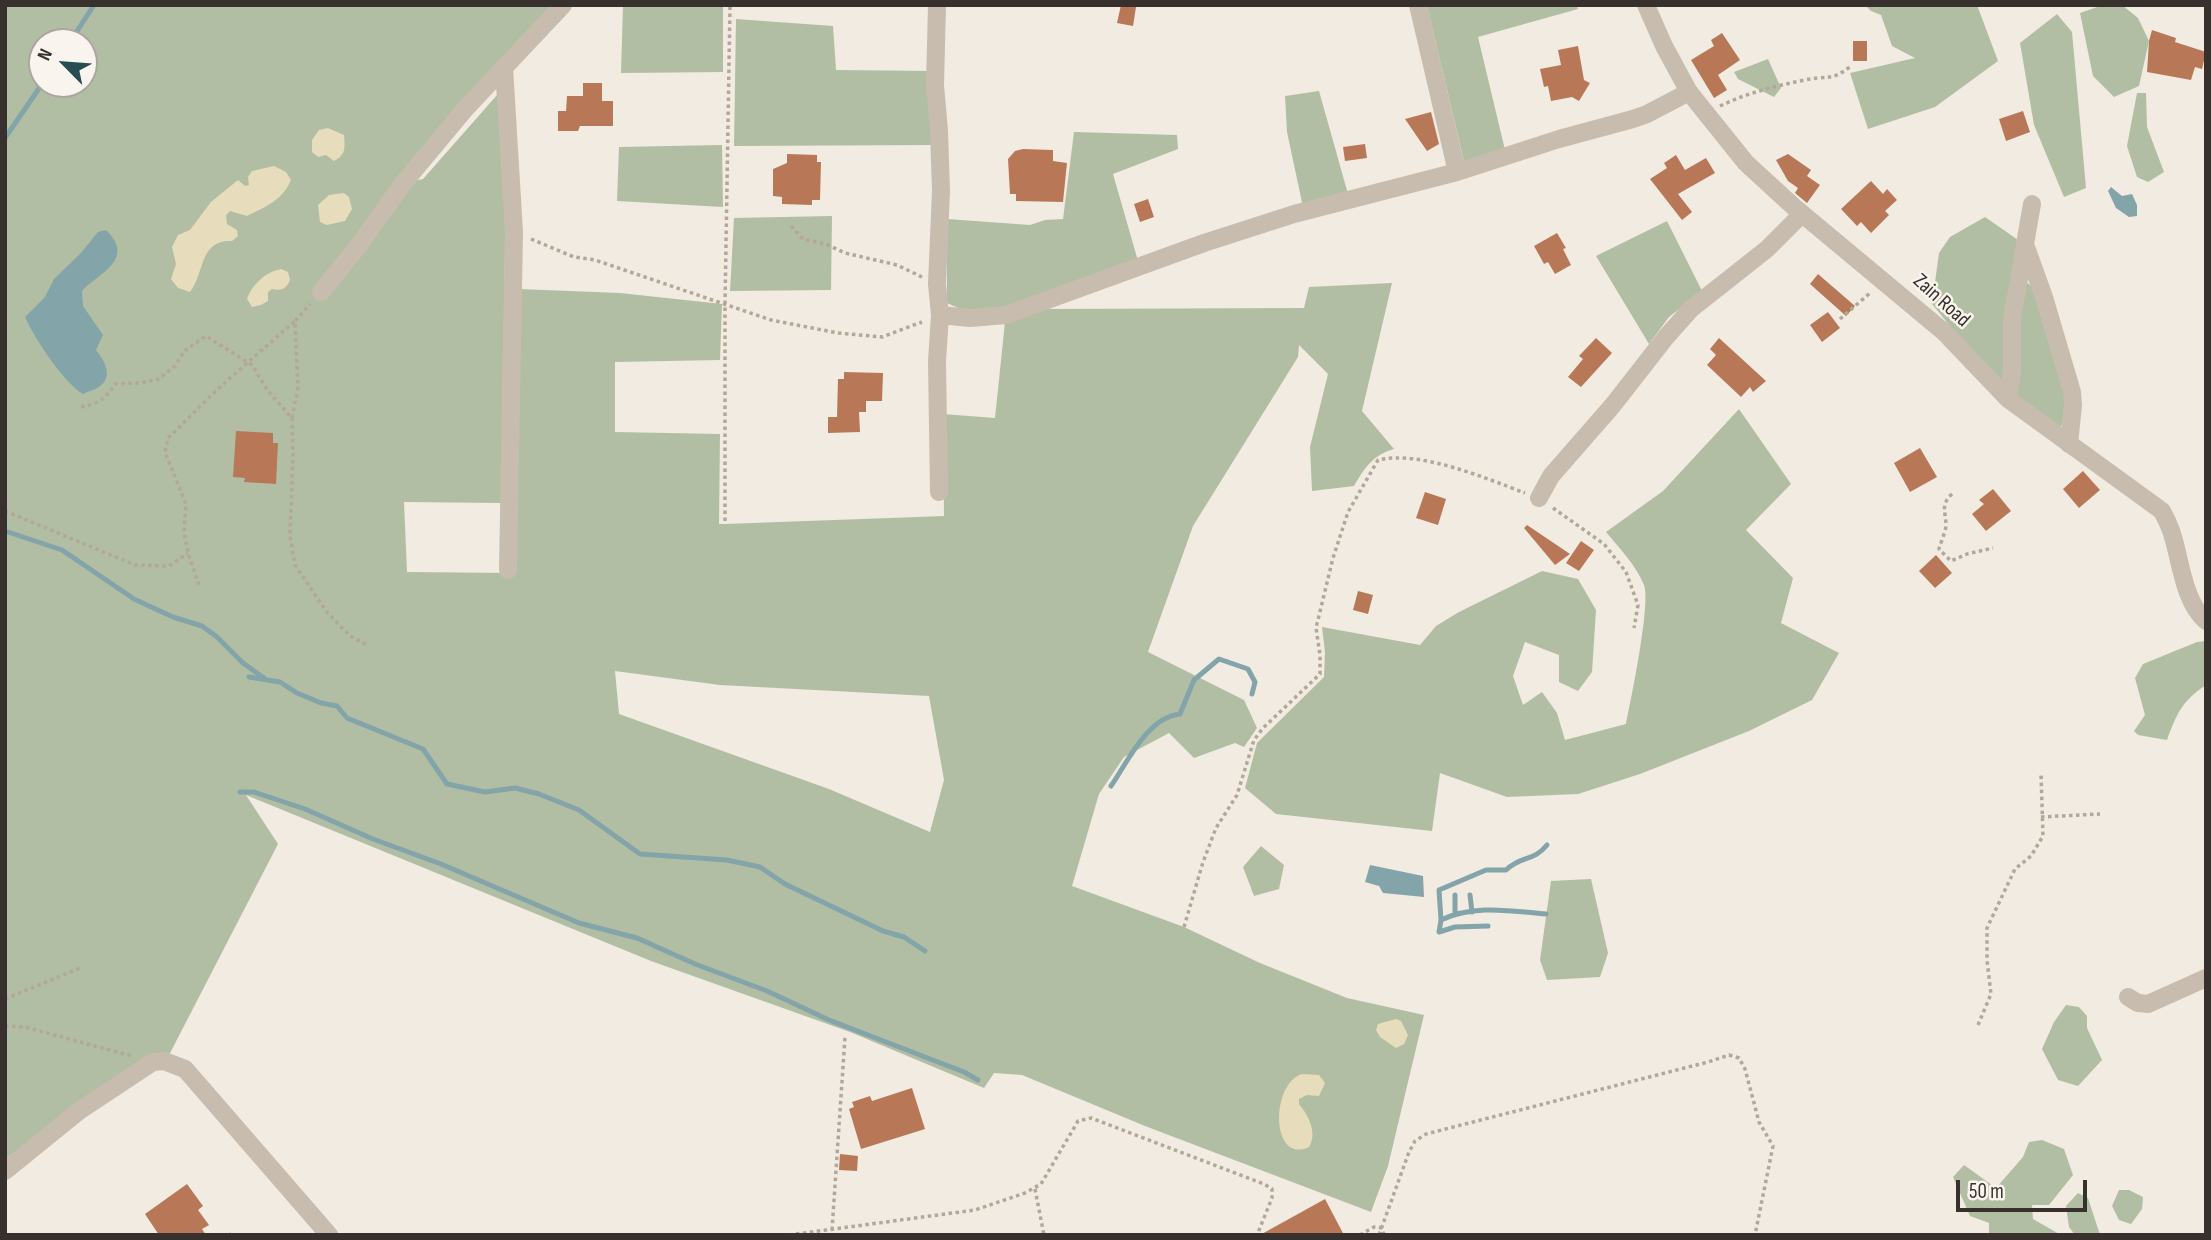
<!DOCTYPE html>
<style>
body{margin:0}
#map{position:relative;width:2211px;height:1240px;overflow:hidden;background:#f1ebe1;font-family:"Sofia Sans Condensed",sans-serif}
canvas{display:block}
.frame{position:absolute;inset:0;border:7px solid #37302c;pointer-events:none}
.north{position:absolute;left:28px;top:28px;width:70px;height:70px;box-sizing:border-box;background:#f9f4ed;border:2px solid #aba6a0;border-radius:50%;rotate:295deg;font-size:19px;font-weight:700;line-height:28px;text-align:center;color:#37302c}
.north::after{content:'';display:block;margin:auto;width:24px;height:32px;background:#264d54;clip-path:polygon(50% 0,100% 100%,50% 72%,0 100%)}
.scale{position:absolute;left:1956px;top:1180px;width:131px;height:32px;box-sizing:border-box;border:4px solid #37302c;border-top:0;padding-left:9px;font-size:21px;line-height:24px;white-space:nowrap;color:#37302c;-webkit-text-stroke:5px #f9f4ed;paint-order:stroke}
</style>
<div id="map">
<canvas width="2211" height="1240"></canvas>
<div class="frame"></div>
<div class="north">N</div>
<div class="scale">50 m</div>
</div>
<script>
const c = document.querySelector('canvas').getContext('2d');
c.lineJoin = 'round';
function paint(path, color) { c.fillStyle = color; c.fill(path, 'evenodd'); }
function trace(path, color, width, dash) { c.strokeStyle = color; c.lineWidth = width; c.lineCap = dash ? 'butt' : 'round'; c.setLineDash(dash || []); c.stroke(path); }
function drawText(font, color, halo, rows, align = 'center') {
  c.font = font + ' "Sofia Sans Condensed",sans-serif'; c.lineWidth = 5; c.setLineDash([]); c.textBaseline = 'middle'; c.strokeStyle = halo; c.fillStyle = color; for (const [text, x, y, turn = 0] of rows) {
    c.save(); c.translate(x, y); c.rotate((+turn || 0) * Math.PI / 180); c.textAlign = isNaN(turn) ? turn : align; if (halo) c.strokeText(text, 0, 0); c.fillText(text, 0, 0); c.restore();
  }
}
const green = new Path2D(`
 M5 5H554L407 182 423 179 505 86 506 184 501 503 404 502 407 572 514 573 519 289 620 293 722 304 720 360 615 362V432L720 434 719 524H725L944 516 943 414 995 418 1005 322 1042 309 1304 308 1309 287 1392 283 1362 411 1394 449C1373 455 1365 467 1354 486L1312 491 1310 447 1328 374 1299 345 1298 357 1193 526 1148 652 1244 700 1257 728 1244 747 1235 743 1194 758 1169 733 1124 757 1099 794 1072 886 1184 927 1260 963 1347 998 1424 1015 1388 1166 1371 1212 1145 1126 1022 1075 994 1073 984 1088 850 1032 651 961 246 795 278 844 168 1057 151 1058 5 1159ZM42 42H84V84H42ZM615 671 720 685 929 696 944 780 930 832 829 789 619 714Z
 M623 5H723V72L621 73Z
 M1427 5H1576L1578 9 1478 37 1505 150 1465 166Z
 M1865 5H1977L1998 61 1935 107 1868 129 1850 73 1915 58 1892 46 1881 15 1871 11Z
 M2103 5H2122L2138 18 2149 41 2139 86 2114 97 2093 76 2080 13Z
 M2057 14 2072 32 2086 188 2064 197 2034 125 2020 43Z
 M736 19 833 26 836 70 935 71 934 145 734 146Z
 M1768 59 1781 88 1774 97 1738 79 1734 72Z
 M1319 91 1348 194 1303 207 1287 132 1285 96Z
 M2137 93H2146L2147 127 2164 172 2148 182 2137 177 2127 146Z
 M1074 132 1177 135 1178 149 1113 174 1138 261 976 316 947 303V219L1030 225 1045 220 1063 219Z
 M722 145 723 207 617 201 619 147Z
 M832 216 831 290 730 291 734 218Z
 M1985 217 2021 242 2016 273 2044 297 2066 378 2063 424 2053 433 1997 383 1932 304 1939 253 1950 237Z
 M1667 221 1702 291 1669 317 1649 344 1596 256Z
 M1739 409 1791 484 1746 530 1793 578 1781 623 1839 653 1812 700 1749 731 1640 774 1578 794 1507 797 1440 773 1432 831 1276 814 1245 788 1257 743 1324 677 1325 652 1322 627 1420 645 1436 626 1459 612 1542 571 1578 579 1596 610 1592 672 1578 691 1559 682V655L1525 642 1513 676 1523 705 1542 692 1557 713 1565 740 1626 724C1631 700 1651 603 1644 585 1636 565 1620 549 1606 532L1663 491Z
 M2206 641V685C2182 701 2177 713 2167 740L2138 735 2134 731 2145 715 2135 678 2143 664 2197 642Z
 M1261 846 1284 865 1279 889 1254 896 1243 867Z
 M1591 879 1608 953 1600 977 1547 980 1540 960 1551 881Z
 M2066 1005 2079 1007 2087 1016V1028L2102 1060 2078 1086 2058 1080 2042 1049 2054 1022Z
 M2042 1140 2064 1149 2073 1175 2049 1205H2032L2033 1219 2061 1235H1989V1223L1970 1216 1953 1177 1964 1165 1996 1188 2023 1157 2029 1142Z
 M2119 1190H2129L2143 1197 2142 1209 2131 1224 2119 1220 2112 1206Z
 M2078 1193 2088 1198 2100 1235H2075L2069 1227 2066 1206Z`);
const sand = new Path2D(`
 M328 128 344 135C345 148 346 155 334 161L326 155 318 157 312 152V140L319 130Z
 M274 166 286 172 291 180C283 200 265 207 247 216L230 211 226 215 227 224 237 230 238 236 232 241C199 239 205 273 190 292L178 288 171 279 176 264 172 247 178 235 190 230 211 202 238 180 245 186 249 185 248 177 252 171Z
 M344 193 349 197 352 209 345 221 327 225 320 222 318 205 329 195Z
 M281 269 288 272 290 280C286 289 282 291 272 289L268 292V301L261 305 252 307 247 299C252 285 265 272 281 269Z
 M1396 1019 1401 1021 1408 1035 1404 1044 1396 1048 1380 1037 1376 1030 1378 1024Z
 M1302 1074 1319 1075 1325 1083 1319 1096 1307 1095 1299 1099V1104C1308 1115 1318 1133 1309 1147 1271 1165 1270 1084 1302 1074Z`);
const water = new Path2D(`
 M2111 187 2122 196 2132 194 2137 205V216L2129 217 2116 208 2108 191Z
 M106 230C137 260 97 274 82 291L83 306 103 335 96 350C104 360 114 376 100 386 96 390 88 391 83 394 63 382 35 339 25 317L45 297 54 279 80 254 98 232Z
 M1370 865 1423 876 1424 897 1383 893 1379 886 1365 882Z`);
const stream = new Path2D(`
 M70 42 94 5
 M5 138 42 84
 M5 531 62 550 134 599 173 617 202 626 217 637 243 663 264 678
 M249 677 280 682 297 693 321 703 337 706 347 718 423 749 447 784 485 792 515 788 539 794 579 810 640 854 727 860 760 867 785 884 883 931 904 937 925 951
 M1111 786C1128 761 1148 717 1180 714L1194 680 1219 659 1248 669 1255 682 1252 694
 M240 792H254L305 809 373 839 441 864 579 923 637 938 695 964 767 991 829 1020 964 1072 978 1080
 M1455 895V913
 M1470 895 1472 912
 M1441 920 1439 890 1486 870H1506C1522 855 1533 862 1547 845
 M1488 926 1455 927 1439 932 1441 920C1474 904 1511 911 1546 914`);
const building = new Path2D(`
 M1121 5 1136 7 1133 26 1117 23Z
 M2152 30 2176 38 2175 42 2206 52 2202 69 2195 67 2191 80 2147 72 2149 41Z
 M1722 33 1740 60 1718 75 1727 90 1714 98 1691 60 1714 46 1711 40Z
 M1853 41H1867V61H1853Z
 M1578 46 1584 80 1590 83 1579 101 1572 97 1551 101 1548 86 1544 87 1540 69 1561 65 1558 50Z
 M583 83H602V101H613V126H580L578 131H558V111H566L567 96H583Z
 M2023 111 2030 132 2006 141 1999 119Z
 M1431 112 1439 144 1427 151 1405 119Z
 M1365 144 1367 158 1345 161 1343 147Z
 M1023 149 1053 150V161L1067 163 1063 202 1016 201V194H1010L1008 159 1015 151Z
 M787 154 817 155V162H821L820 200H812V205L782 204V197L773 196V169L787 163Z
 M1788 154 1811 170 1807 176 1820 185 1807 203 1795 193 1798 188 1788 181 1776 160Z
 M1676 155 1685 170 1706 158 1715 173 1678 194 1692 212 1682 220 1650 179 1667 168 1664 163Z
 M1871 181 1883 194 1887 189 1897 200 1885 211 1889 215 1871 233 1861 222 1857 226 1841 209Z
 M1148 199 1154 217 1140 222 1134 204Z
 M1557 233 1566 248 1563 249 1571 265 1555 274 1548 262 1544 264 1534 246Z
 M1818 274 1855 306 1846 316 1810 284Z
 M1828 312 1840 328 1822 342 1810 325Z
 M1596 338 1612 353 1581 387 1568 377 1583 359 1579 356Z
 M1719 338 1766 381 1753 392 1750 387 1741 397 1707 365 1716 355 1710 349Z
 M844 372 883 373 882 401H866V412H859L860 432 828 433V417H837L838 379H844Z
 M236 431 273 433V443H278L276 484 244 482 245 478 233 477Z
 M1920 448 1937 477 1910 492 1894 463Z
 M2083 471 2100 490 2079 508 2063 489Z
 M1993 489 2011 511 1986 531 1972 514 1984 504 1979 500Z
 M1425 492 1446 499 1438 525 1416 518Z
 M1527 525 1570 554 1555 565 1524 528Z
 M1581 541 1594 550 1579 571 1566 563Z
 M1936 555 1952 573 1935 588 1919 571Z
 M1358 591 1373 595 1368 614 1353 610Z
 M912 1088 925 1129 861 1149 849 1109 854 1107 852 1102 870 1096 872 1101Z
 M840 1154 858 1156 857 1171 839 1170Z
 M187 1184 203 1206 198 1210 209 1225 202 1229 206 1235H159L145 1214Z
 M1325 1199 1344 1235H1260Z`);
const path = new Path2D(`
 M1720 106C1747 93 1775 86 1805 80 1827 75 1831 82 1851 66
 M791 226 803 239 826 244 845 253 897 265 922 277
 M531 239 574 257 595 260 771 320 838 333 882 337 922 322
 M1840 319 1870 293
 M81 407C98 404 106 399 115 384L140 383 159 379 175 366 184 351 206 336 252 365 268 391 292 418 298 387 295 321 310 304
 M292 418 293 452 290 536 295 565 326 611 350 636 367 645
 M1952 494C1940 505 1946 512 1946 526 1945 533 1941 542 1939 549L1951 561 1967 554 1993 548
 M1553 508 1604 544 1626 572 1638 605 1634 628
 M5 511 135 565 169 566 188 553
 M725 521V304L730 5
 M199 585 188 553 184 532 186 504 165 452 168 438 220 387 295 321
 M2041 817 2100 814
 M1184 927 1203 862 1216 828 1237 795 1254 740 1263 728 1320 674V655L1316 628 1333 558 1348 512 1378 460C1420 450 1485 478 1525 493
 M5 999 80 968
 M1978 1025 1991 994 1987 960V928L2015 869 2031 856 2043 836 2041 774
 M5 1026 25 1027 132 1056
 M1035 1189 1044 1235
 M832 1230 845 1037
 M229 1233 230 1235
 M789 1235 975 1210 1025 1193 1041 1184 1078 1121 1091 1118 1264 1184 1272 1189V1198L1257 1235
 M1360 1235 1374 1227 1382 1228 1384 1235
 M1379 1235 1409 1152 1415 1141 1426 1134 1708 1062 1729 1055 1739 1058 1745 1069 1759 1122 1773 1146 1755 1235`);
const minor = new Path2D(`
 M937 5 935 85 939 131 941 191 937 284 940 315 937 361 939 492
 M1418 5 1457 172
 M1646 5 1664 46 1689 92 1746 163 1794 207 1944 332 2008 399 2162 511C2166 519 2171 528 2173 537 2181 563 2184 602 2206 621
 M504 67 514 232 508 570
 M2026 247 2044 297 2072 392 2073 405 2069 444
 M321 292 360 244 401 186 466 108 563 5
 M940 315 970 318 1006 315 1204 243 1294 214 1457 172 1559 139 1633 119 1647 114 1689 92
 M2008 399 2012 371V319L2032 204
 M1539 498 1551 476 1613 405 1666 337 1691 309 1767 249 1802 214
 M2128 997 2138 1003 2148 1004 2206 978
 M5 1171 79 1111 153 1062 164 1061 185 1069 329 1235`);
const streetNames = [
 ["Zain Road",1941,301,42]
];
paint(green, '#b2bea3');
paint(sand, '#e7ddbc');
paint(water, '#83a5aa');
trace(stream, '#83a5aa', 5);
paint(building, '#b87858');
trace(path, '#b3a798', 3.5, [3.5, 3.5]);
trace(minor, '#c8bcae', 18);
drawText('21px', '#37302c', '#f9f4ed', streetNames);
</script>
